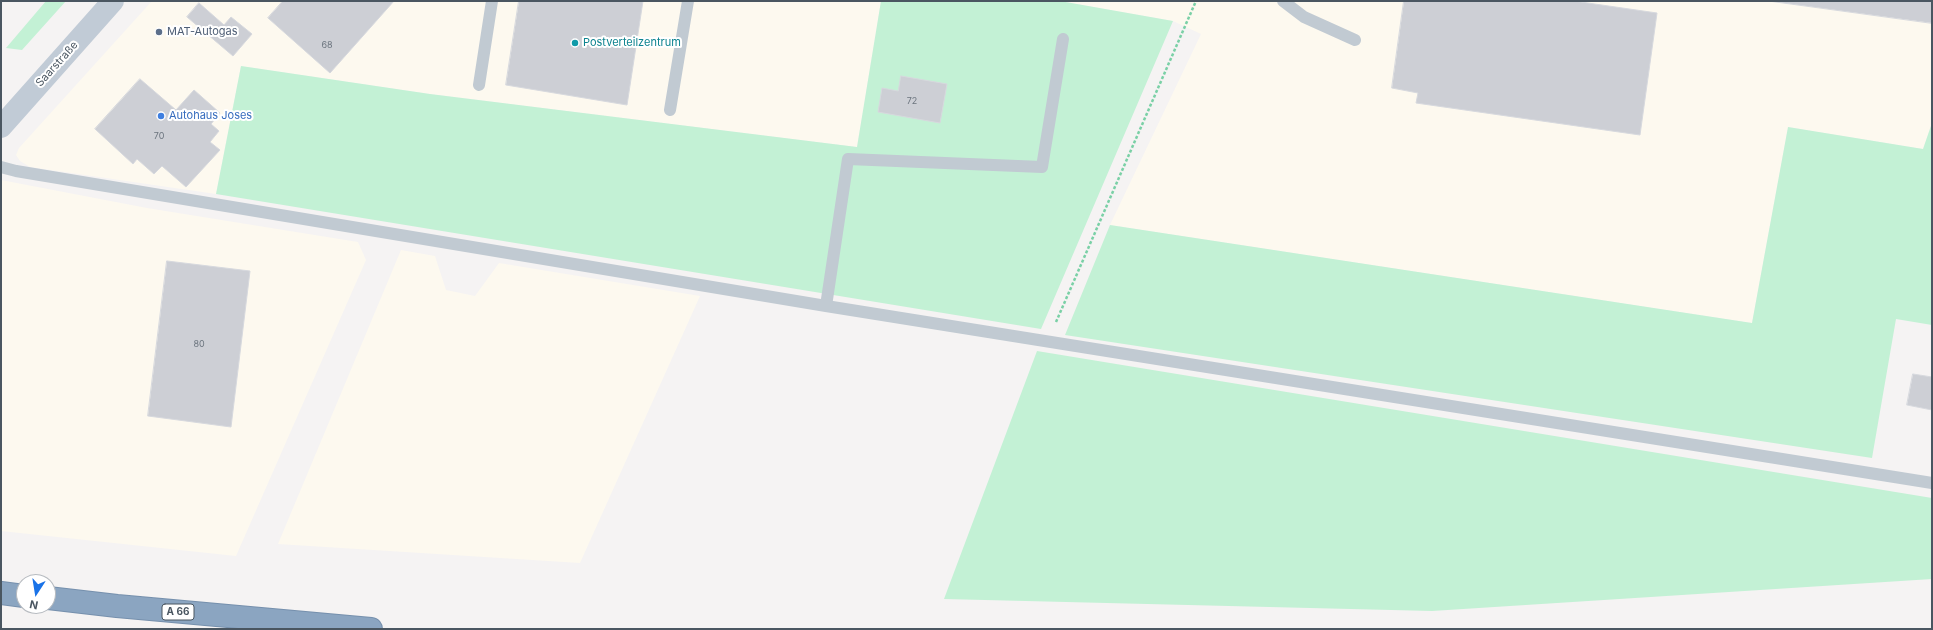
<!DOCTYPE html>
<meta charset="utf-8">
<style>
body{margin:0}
#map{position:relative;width:1933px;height:630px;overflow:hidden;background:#f5f3f3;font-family:Inter,sans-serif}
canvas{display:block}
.frame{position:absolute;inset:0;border:2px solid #4a5661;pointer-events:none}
.north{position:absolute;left:16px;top:574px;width:40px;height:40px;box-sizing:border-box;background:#fff;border:1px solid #b7bbc0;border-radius:50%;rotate:192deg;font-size:11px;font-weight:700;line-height:16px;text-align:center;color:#4a5661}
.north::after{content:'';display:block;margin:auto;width:14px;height:18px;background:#1a73e8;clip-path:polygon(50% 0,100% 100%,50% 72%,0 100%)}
</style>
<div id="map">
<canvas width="1933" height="630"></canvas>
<div class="frame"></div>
<div class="north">N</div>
</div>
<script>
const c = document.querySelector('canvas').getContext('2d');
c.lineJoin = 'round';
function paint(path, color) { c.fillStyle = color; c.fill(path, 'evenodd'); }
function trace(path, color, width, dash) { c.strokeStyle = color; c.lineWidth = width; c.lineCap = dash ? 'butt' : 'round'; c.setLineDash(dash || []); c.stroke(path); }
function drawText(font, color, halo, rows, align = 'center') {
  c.font = font + ' Inter,sans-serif'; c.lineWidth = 4; c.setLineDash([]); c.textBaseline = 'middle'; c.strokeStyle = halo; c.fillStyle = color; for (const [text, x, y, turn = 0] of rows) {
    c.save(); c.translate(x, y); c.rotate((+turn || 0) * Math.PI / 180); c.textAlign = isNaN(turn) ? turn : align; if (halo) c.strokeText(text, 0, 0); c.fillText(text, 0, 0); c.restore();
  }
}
const commercial = new Path2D(`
 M152 1H881L857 147 430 94 241 66 216 194 30 167 20 161 16 155 19 148Z
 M1060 1H1932V123L1923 149 1788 127 1752 323 1110 225 1201 34 1173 21Z
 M1 180 147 208 358 242 366 260 236 556 1 531Z
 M401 250 435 256 446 290 475 296 499 263 700 296 580 563 278 544Z`);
const green = new Path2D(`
 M46 1H66L22 50 6 48Z
 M881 1H1060L1173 21 1041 329 216 194 241 66 430 94 857 147Z
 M1932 123V325L1896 319 1872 458 1065 335 1110 225 1752 323 1788 127 1923 149Z
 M1037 351 1932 498V579L1432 611 944 599Z`);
const building = new Path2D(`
 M283 1H394L330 73 268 18Z
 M519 1H643L627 105 506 85Z
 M1404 1H1574L1657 13 1640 135 1416 103 1418 93 1392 88Z
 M1769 1H1932V23Z
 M199 3 224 25 231 17 252 34 233 56 187 17Z
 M901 76 947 84 940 123 878 112 882 88 898 91Z
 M140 79 176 110 194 90 220 113 211 124 219 131 210 142 220 150 186 187 162 166 154 174 137 159 133 164 95 129Z
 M167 261 250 271 231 427 148 416Z
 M1913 374 1932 377V410L1907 405Z`);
const path = new Path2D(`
 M1056 322 1196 1`);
const lane = new Path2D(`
 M1283 1 1304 17 1355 40
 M479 85 492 1
 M670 110 688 1
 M1 167 16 171 826 306 1932 483
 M826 306 848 159 1042 167 1063 39`);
const secondary = new Path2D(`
 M1 127 113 1`);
const highway = new Path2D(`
 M1 593 24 596
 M48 598 117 606 371 629`);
const markers = [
 [159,32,4,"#5c6f8a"],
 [575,43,4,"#0f9aa8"],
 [161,116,4,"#3f7fe0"]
];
const numberNames = [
 ["68",327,45],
 ["72",912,101],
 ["70",159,136],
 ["80",199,344]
];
const shields = [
 [178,612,32]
];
const shieldNames = [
 ["A 66",178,612]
];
const serviceNames = [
 ["MAT-Autogas",167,32]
];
const cultureNames = [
 ["Postverteilzentrum",583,43]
];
const streetNames = [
 ["Saarstraße",57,64,-48]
];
const shopNames = [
 ["Autohaus Joses",169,116]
];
paint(commercial, '#fdf9ef');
paint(green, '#c3f1d5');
paint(building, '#cdcfd5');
trace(building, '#d7d9de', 1);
trace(highway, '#7690ad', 24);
trace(path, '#7ad0a6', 2.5, [3, 2]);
trace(lane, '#c1cad2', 12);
trace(secondary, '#c1cbd6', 22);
trace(highway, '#8ba5c1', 22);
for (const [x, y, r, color] of markers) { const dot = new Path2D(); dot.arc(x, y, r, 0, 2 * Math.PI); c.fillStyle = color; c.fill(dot); trace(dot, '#fff', 1.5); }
drawText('9px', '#6b747e', null, numberNames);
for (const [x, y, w] of shields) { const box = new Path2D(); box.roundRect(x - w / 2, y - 8, w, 16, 3); c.fillStyle = '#fff'; c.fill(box); trace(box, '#4a5661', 1); }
drawText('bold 10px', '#4a5661', null, shieldNames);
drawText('11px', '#4e5e75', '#fff', serviceNames, 'left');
drawText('11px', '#0d838f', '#fff', cultureNames, 'left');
drawText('11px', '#4a5661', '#fff', streetNames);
drawText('11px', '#366cbe', '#fff', shopNames, 'left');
</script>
